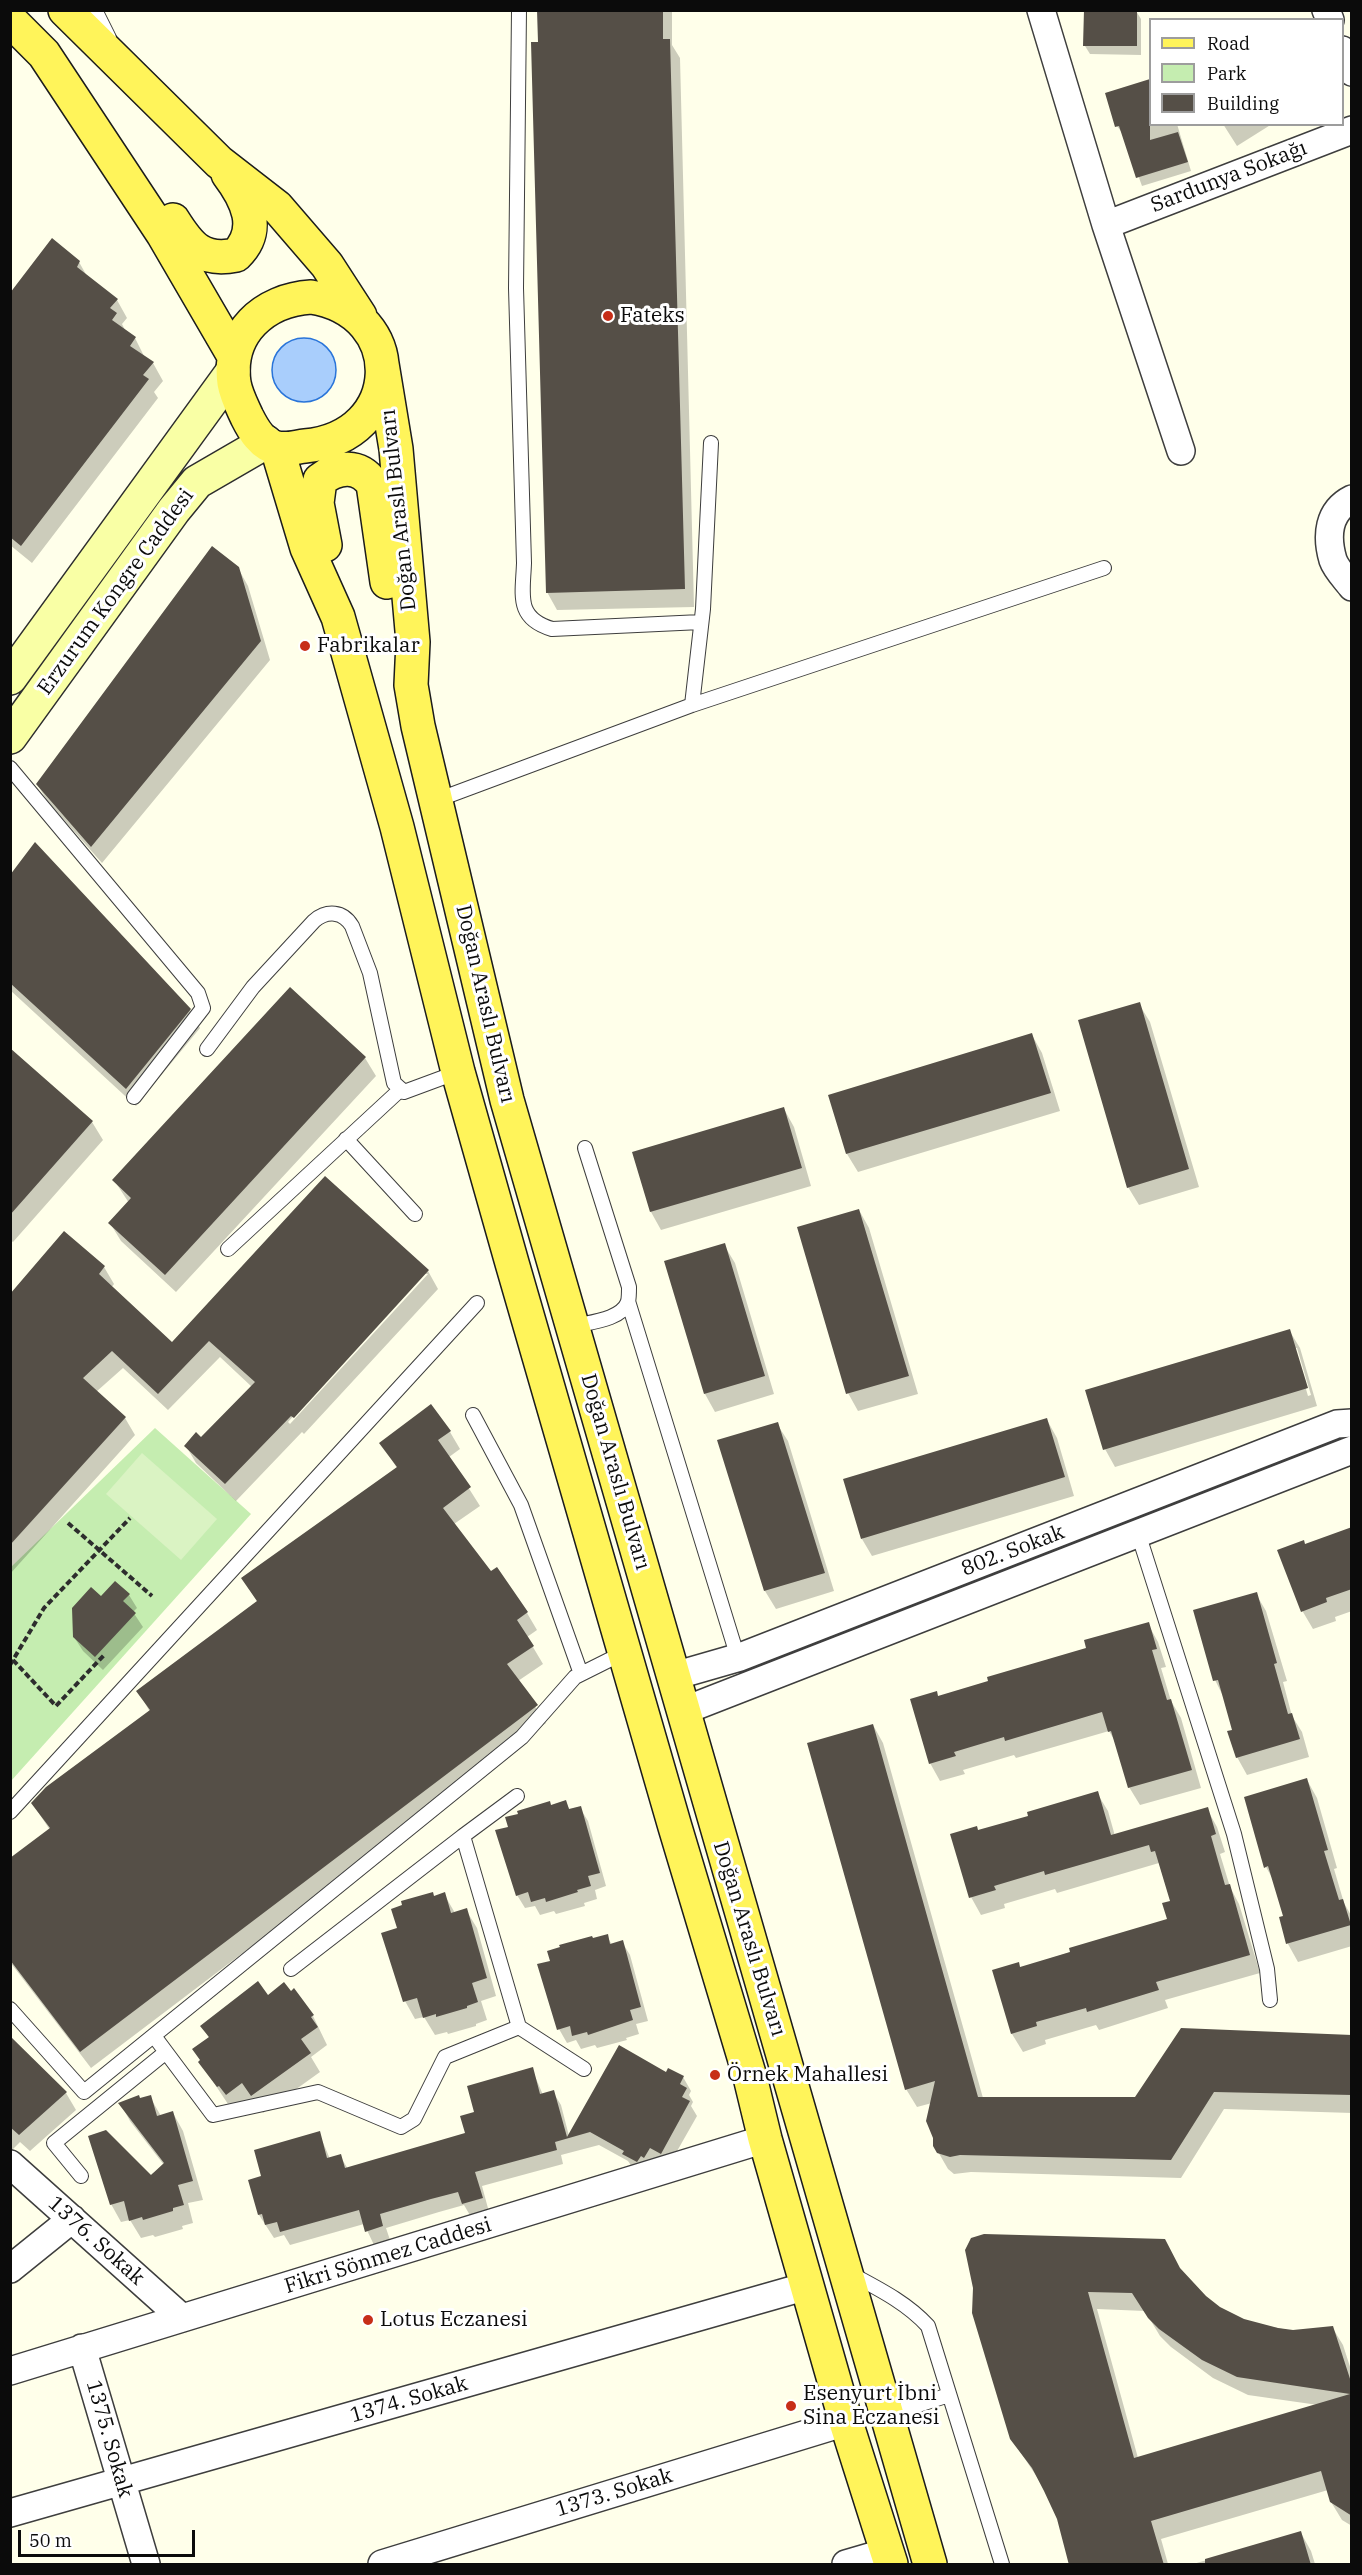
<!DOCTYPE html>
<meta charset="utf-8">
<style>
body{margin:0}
#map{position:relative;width:1362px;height:2575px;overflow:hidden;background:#ffffea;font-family:"IBM Plex Serif",serif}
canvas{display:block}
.frame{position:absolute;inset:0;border:12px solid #0b0b0b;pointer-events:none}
.legend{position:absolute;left:1149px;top:18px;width:195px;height:108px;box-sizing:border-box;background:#fff;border:2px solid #9d9d9d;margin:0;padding:8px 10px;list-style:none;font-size:18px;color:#0b0b0b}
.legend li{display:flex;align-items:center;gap:12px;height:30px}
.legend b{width:30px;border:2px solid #9d9d9d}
.scale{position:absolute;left:18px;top:2530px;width:177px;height:27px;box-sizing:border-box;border:3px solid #0b0b0b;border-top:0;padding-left:8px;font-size:18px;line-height:21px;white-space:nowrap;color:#0b0b0b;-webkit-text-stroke:4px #fff;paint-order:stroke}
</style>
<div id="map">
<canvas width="1362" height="2575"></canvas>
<div class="frame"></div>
<ul class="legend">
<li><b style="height:8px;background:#fff45a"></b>Road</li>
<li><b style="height:16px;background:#c5edb0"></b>Park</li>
<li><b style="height:16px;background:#554f47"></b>Building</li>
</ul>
<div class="scale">50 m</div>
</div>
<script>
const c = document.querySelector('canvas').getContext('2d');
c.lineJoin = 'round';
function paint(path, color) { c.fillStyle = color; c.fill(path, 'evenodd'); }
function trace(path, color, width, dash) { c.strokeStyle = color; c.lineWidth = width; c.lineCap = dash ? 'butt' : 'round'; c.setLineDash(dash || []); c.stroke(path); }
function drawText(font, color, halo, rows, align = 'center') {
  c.font = font + ' "IBM Plex Serif",serif'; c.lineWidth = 6; c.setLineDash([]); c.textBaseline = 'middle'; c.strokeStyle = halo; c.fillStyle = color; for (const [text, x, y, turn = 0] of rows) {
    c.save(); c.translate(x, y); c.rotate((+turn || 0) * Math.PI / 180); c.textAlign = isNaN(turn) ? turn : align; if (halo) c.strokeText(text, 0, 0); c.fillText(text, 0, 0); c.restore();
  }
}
const green = new Path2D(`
 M155 1428 251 1514 11 1781V1567Z`);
const pitch = new Path2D(`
 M142 1453 217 1519 181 1560 106 1494Z`);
const water = new Path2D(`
 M272 370a32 32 0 1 1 64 0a32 32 0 1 1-64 0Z`);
const shadow = new Path2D(`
 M539 10H672V45L680 58 694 607 557 610 547 592Z
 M1136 11 1141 19V55L1090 54 1085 46Z
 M1150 81V124H1177L1191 171 1142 186 1123 134 1117 126 1107 94Z
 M1223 124H1272L1237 146Z
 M79 262 88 278 117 300 127 318 122 324 126 332 135 338 145 358 153 363 163 381 154 392 158 398 32 563 10 545V294Z
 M238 568 248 586 270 660 102 863 48 802 37 784Z
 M10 878 190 1010 200 1028 136 1106 10 990Z
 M1139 1004 1150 1022 1199 1187 1139 1205 1128 1187Z
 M1032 1035 1042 1053 1060 1111 858 1172 847 1154 830 1096Z
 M10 1050 92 1122 103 1140 13 1242 10 1240Z
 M365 1058 376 1076 176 1292 121 1241 110 1223 129 1203 114 1180Z
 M784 1109 794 1127 811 1186 661 1230 651 1212 634 1153Z
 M859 1210 869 1228 918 1394 858 1411 848 1393Z
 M724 1245 735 1263 774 1394 715 1412 705 1394Z
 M104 1267 114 1284 111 1288 172 1344 428 1271 438 1289 304 1434 302 1432 236 1501 196 1463 186 1446 201 1439 252 1387 220 1357 168 1410 123 1368 96 1392 125 1418 135 1435 10 1574V1297ZM424 1274H428L290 1424 288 1422Z
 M1289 1330 1300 1348 1317 1406 1115 1467 1105 1449ZM1294 1348H1297L1311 1395 1308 1396Z
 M1047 1420 1057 1438 1074 1496 872 1556 862 1539Z
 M777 1424 788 1441 834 1591 776 1609 765 1591 719 1441Z
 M450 1432 460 1449 449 1457 480 1506 454 1524 490 1573 527 1613 537 1630 527 1637 543 1664 518 1681 546 1723 91 2068 10 1962V1859L50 1830 32 1803 150 1712 138 1691 258 1603 243 1579 397 1468 381 1443Z
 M1352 1528V1611L1335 1617 1336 1621 1313 1629 1303 1612 1279 1551 1305 1546Z
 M1256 1594 1266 1611 1287 1681 1283 1682 1292 1716 1302 1732 1309 1757 1247 1775 1237 1757 1234 1731 1224 1698 1215 1680Z
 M129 1595 137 1608 133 1612 143 1627 103 1670 83 1651 74 1637 101 1598Z
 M1148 1624 1158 1642 1166 1667 1161 1668 1171 1701 1181 1718 1201 1788 1140 1805 1129 1787 1116 1743 1109 1731 1016 1758 1014 1755 963 1770 965 1774 940 1781 930 1763 939 1698 1088 1649Z
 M873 1725 883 1743 983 2098 1136 2099 1352 2036V2113L1224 2109 1181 2178 971 2172 954 2174 948 2169 937 2150 932 2103 917 2107 906 2089Z
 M1307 1780 1317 1798 1337 1868 1334 1869 1344 1903 1352 1917V1946L1298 1962 1288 1944 1280 1918 1285 1917 1275 1883 1266 1867Z
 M1097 1793 1108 1811 1115 1836 1207 1809 1217 1827 1225 1852 1220 1854 1230 1887 1239 1904 1260 1973 1165 2000 1168 2008 1099 2030 1096 2025 1045 2040 1046 2044 1023 2052 1012 2034 1021 1968 1169 1920 1171 1902 1159 1863 1057 1893 1055 1889 1004 1904 1005 1908 981 1915 971 1897 979 1832 1030 1817Z
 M565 1802 570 1810 580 1808 588 1821 606 1886 595 1890 597 1899 584 1903 585 1906 556 1914 554 1911 540 1915 535 1906 525 1908 517 1895 510 1828 551 1806Z
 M444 1894 455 1913 466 1910 477 1928 496 1996 481 2001 487 2020 476 2024V2026L448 2034 447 2032 435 2035 424 2017 415 2019 405 2001 399 1929 434 1897Z
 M607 1936 612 1945 622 1942 630 1955 648 2021 636 2024 639 2034 626 2038 627 2040 597 2048 595 2045 581 2049 576 2040 567 2043 559 2029 552 1962 593 1940Z
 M294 1990 313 2016 327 2045 311 2057 320 2072 263 2113 254 2100 237 2112 230 2103 228 2104 200 2062 209 2038 202 2026 267 1997 291 1993Z
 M10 2039 66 2093 76 2110 30 2151 20 2142 10 2152Z
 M532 2069 543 2095 553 2092 561 2105 569 2136 666 2074 669 2070 683 2077 691 2091 689 2095 693 2102 691 2106 697 2116 668 2167H632L628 2161 599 2145 561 2155 563 2164 482 2186 489 2212 471 2217 464 2205 439 2212 386 2228 390 2240 374 2245 364 2224 290 2245 284 2235 274 2238 259 2215 263 2177 319 2133 330 2159 340 2156 348 2169 467 2134 476 2113Z
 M138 2097 140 2100 150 2097 161 2116 173 2113 183 2131 203 2200 188 2203 193 2223 182 2226 183 2229 155 2237 153 2235 141 2238 130 2220 121 2222 111 2204 164 2165 130 2121 120 2103Z
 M1181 2272 1205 2297 1219 2308 1243 2321 1293 2331 1332 2327 1343 2345 1352 2373V2526L1342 2520 1331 2502 1328 2490 1161 2539 1168 2564H1071L1059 2519 1041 2483 1011 2438 974 2313ZM1097 2309 1145 2311 1160 2336 1171 2347 1213 2378 1248 2395 1318 2405 1138 2458Z
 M1301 2533 1311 2551 1315 2564H1193Z`);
const building = new Path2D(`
 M537 10H663V39H670L685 589 546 593 531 42H538Z
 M1084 10H1137V46H1083Z
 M1150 79V140L1178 132 1188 162 1136 178 1119 126 1115 127 1105 93Z
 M52 238 80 261 77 267 118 299 110 308 117 313 112 320 136 337 130 346 154 362 143 375 149 379 21 546 10 537V293Z
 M212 546 239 567 261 641 91 847 36 784Z
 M35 842 191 1009 126 1089 10 983V875Z
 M290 987 366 1057 165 1275 108 1223 131 1198 112 1180Z
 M1140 1002 1189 1169 1127 1188 1078 1020Z
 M1032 1033 1051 1093 846 1154 828 1095Z
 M10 1048 93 1121 10 1215Z
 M784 1107 802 1168 650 1212 632 1152Z
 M325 1176 429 1270 294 1418 291 1416 225 1484 184 1446 196 1432 201 1437 255 1382 209 1341 158 1394 112 1351 83 1378 126 1417 10 1545V1294L64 1231 105 1266 99 1274 172 1342Z
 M859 1209 909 1376 846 1394 797 1227Z
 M725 1243 765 1376 704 1394 664 1261Z
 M1290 1329 1308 1388 1103 1450 1085 1390Z
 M431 1404 451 1431 438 1440 471 1487 443 1508 491 1571 497 1567 528 1612 517 1620 534 1646 507 1664 538 1705 80 2052 10 1960V1858L50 1828 31 1803 46 1787 150 1710 136 1691 257 1601 241 1578 397 1467 379 1443Z
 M1047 1418 1065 1477 861 1539 843 1479Z
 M778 1422 825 1573 764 1591 717 1440Z
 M1352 1527V1589L1326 1598 1327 1602 1301 1612 1277 1550 1304 1540 1305 1544Z
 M115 1581 130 1594 123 1601 136 1613 95 1657 73 1637 72 1608 91 1587 101 1596Z
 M1257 1592 1277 1663 1274 1664 1288 1714 1292 1713 1300 1739 1236 1758 1227 1731 1232 1730 1218 1680 1213 1681 1193 1610Z
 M1149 1622 1157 1649 1152 1650 1167 1700 1171 1699 1192 1770 1128 1788 1111 1731 1108 1732 1102 1712 1005 1741 1004 1737 954 1752 956 1756 929 1764 910 1699 937 1691 938 1696 988 1681 987 1677 1086 1648 1084 1640Z
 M873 1724 978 2097H1135L1181 2028 1352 2035V2095L1214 2092 1171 2160 960 2155 950 2157 937 2153 933 2146V2138L926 2121 935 2081 905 2090 807 1743Z
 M1307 1778 1328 1850 1324 1851 1339 1900 1343 1899 1351 1925 1286 1944 1279 1917 1283 1916 1268 1866 1264 1868 1244 1797Z
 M1098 1791 1111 1835 1208 1807 1216 1834 1211 1836 1225 1885 1230 1884 1250 1955 1156 1982 1159 1990 1087 2012 1086 2008 1036 2022 1037 2026 1011 2034 992 1970 1019 1962 1020 1967 1070 1952 1069 1948 1167 1919 1162 1903 1170 1901 1155 1851 1151 1852 1149 1845 1045 1875 1044 1871 994 1886 996 1890 969 1898 950 1834 977 1826 978 1830 1028 1816 1027 1812Z
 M566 1800 569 1809 581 1806 600 1873 588 1876 591 1886 577 1890 578 1892 546 1902 545 1898 531 1902 528 1892 516 1896 495 1830 508 1827 505 1817 518 1814 517 1811 550 1801 551 1805Z
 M433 1892 434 1896 445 1892 451 1913 467 1908 487 1978 472 1983 478 2002 467 2006V2008L436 2017V2014L423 2018 417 1998 403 2002 381 1933 397 1928 391 1909 402 1905 401 1901Z
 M608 1934 610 1944 623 1940 641 2007 630 2010 633 2020 588 2035 587 2032 572 2036 570 2026 557 2030 537 1964 550 1961 547 1951 560 1947 559 1945 592 1936 593 1938Z
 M258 1981 268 1995 284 1982 291 1991 294 1988 314 2015 311 2017 318 2027 301 2039 311 2053 251 2096 242 2083 226 2095 219 2086 217 2087 198 2062 200 2060 192 2049 209 2037 200 2026Z
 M10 2036 67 2092 19 2135 10 2127Z
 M619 2045 666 2072 668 2068 684 2076 680 2084 687 2088 682 2097 690 2101 661 2154 650 2148 644 2158 641 2156 637 2162 622 2154 624 2151 590 2132 555 2142 557 2150 475 2172 483 2198 462 2204 458 2192 431 2199 380 2214 383 2226 365 2232 359 2210 280 2232 277 2222 265 2225 262 2214 258 2215 248 2180 261 2176 254 2150 320 2131 327 2158 341 2154 345 2168 465 2133 460 2116 474 2112 467 2086 533 2067 540 2094 554 2090 567 2137Z
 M139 2095 140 2098 151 2095 157 2116 173 2111 193 2181 178 2185 184 2205 173 2208V2211L143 2220 142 2217 129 2221 124 2201 110 2205 88 2136 106 2130 151 2175 164 2163 118 2103Z
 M984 2234 1165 2239 1180 2268 1206 2296 1220 2307 1244 2319 1278 2328 1293 2330 1333 2326 1352 2385V2516L1330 2502 1321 2471 1151 2521 1164 2565H1069L1057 2519 1044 2491 1032 2468 1010 2439 972 2313 973 2288 965 2250 971 2238ZM1088 2292 1132 2293 1148 2318 1159 2329 1202 2360 1237 2377 1350 2394 1134 2458Z
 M1301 2531 1311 2565H1205V2559Z`);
const path = new Path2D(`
 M68 1523 152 1596
 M13 1660 56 1706 105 1654
 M10 1665 44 1608 130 1518`);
const lane = new Path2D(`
 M95 10 109 38
 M519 10 516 288 524 563C523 594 515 618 552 629L701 622
 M692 705 703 609 711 443
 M10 768 198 993 203 1008 134 1097
 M437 800 692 705 1104 568
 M207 1049 253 987 314 921C327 910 343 911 352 926L370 973 394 1083 404 1092 458 1072
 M346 1139 415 1214
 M228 1249 401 1089
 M628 1301 738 1658
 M574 1326C590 1322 621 1320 628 1302 629 1298 629 1291 629 1287L585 1148
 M473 1415 521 1505 581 1674
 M1138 1533 1234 1834 1267 1969 1270 2000
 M10 1812 477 1303
 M291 1969 463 1836
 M10 2009 84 2092 522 1737 575 1677 625 1652
 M519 2027 584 2069
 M154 2036 213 2115 318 2092 401 2127 414 2119 445 2057 519 2027 463 1836 517 1796
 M81 2176 54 2143 166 2052
 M851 2274C879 2289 907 2303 928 2326L1002 2564
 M887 2415 949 2395`);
const street = new Path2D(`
 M1041 10 1106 225 1181 451
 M1326 10 1330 20
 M1342 50 1352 72
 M1106 225 1352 130
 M1352 499C1328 511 1326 536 1333 560 1336 569 1346 579 1352 587
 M674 1676 740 1657 1337 1424 1352 1423
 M683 1711 1352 1450
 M10 2164 182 2318
 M10 2269 72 2219
 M82 2348 146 2564
 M10 2371 765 2139
 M10 2513 807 2286
 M382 2564 846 2422
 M846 2564 887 2552`);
const secondary = new Path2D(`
 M10 678 233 371
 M10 737 174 510 197 482 266 442`);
const primary = new Path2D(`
 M65 10 219 162 277 207 327 265 360 316
 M10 20 44 54 163 234 234 356
 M173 220C190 247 202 262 236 255 262 230 247 199 228 174
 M311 297C409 312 405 437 305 446 296 447 287 450 278 448 262 446 253 429 247 417 242 406 236 395 234 383 227 333 264 300 311 297Z
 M382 364 396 449 413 642 411 685 418 726 507 1100 930 2564
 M277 448 307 548 338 617 397 827 458 1072 512 1263 675 1827 750 2077 765 2139 846 2422 891 2564
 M325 545 317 503 320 480C338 466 359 464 373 484L387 582`);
const markers = [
 [608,316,6,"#c72e18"],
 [305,646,6,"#c72e18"],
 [715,2075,6,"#c72e18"],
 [368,2320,6,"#c72e18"],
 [791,2406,6,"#c72e18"]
];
const streetNames = [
 ["Sardunya Sokağı",1229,177,-21],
 ["Doğan Araslı Bulvarı",399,510,-96],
 ["Erzurum Kongre Caddesi",116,592,-54],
 ["Doğan Araslı Bulvarı",485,1004,77],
 ["Doğan Araslı Bulvarı",615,1472,74],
 ["802. Sokak",1013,1551,-21],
 ["Doğan Araslı Bulvarı",749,1939,73],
 ["1376. Sokak",96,2241,42],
 ["Fikri Sönmez Caddesi",388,2256,-17],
 ["1374. Sokak",409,2400,-16],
 ["1375. Sokak",109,2439,74],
 ["1373. Sokak",614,2493,-17]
];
const poiNames = [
 ["Fateks",620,316],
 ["Fabrikalar",317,646],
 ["Örnek Mahallesi",727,2075],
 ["Lotus Eczanesi",380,2320],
 ["Esenyurt İbni",803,2394],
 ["Sina Eczanesi",803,2418]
];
paint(green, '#c5edb0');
paint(pitch, '#daf3c3');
paint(water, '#a9cefc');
trace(water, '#2974d9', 1.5);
paint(shadow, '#0003');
paint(building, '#554f47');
trace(lane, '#3e3e3e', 16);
trace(street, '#3e3e3e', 30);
trace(secondary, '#2d2d2d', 36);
trace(primary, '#1c1c1c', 36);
trace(path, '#2d2d2d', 4, [6, 3]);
trace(lane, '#fff', 14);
trace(street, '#fff', 27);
trace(secondary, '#f9ffa5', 33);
trace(primary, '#fff45a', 33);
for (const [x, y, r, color] of markers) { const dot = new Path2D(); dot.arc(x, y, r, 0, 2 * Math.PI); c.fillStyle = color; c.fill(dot); trace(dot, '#fff', 2); }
drawText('21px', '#0b0b0b', '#fff', streetNames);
drawText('21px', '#0b0b0b', '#fff', poiNames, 'left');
</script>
